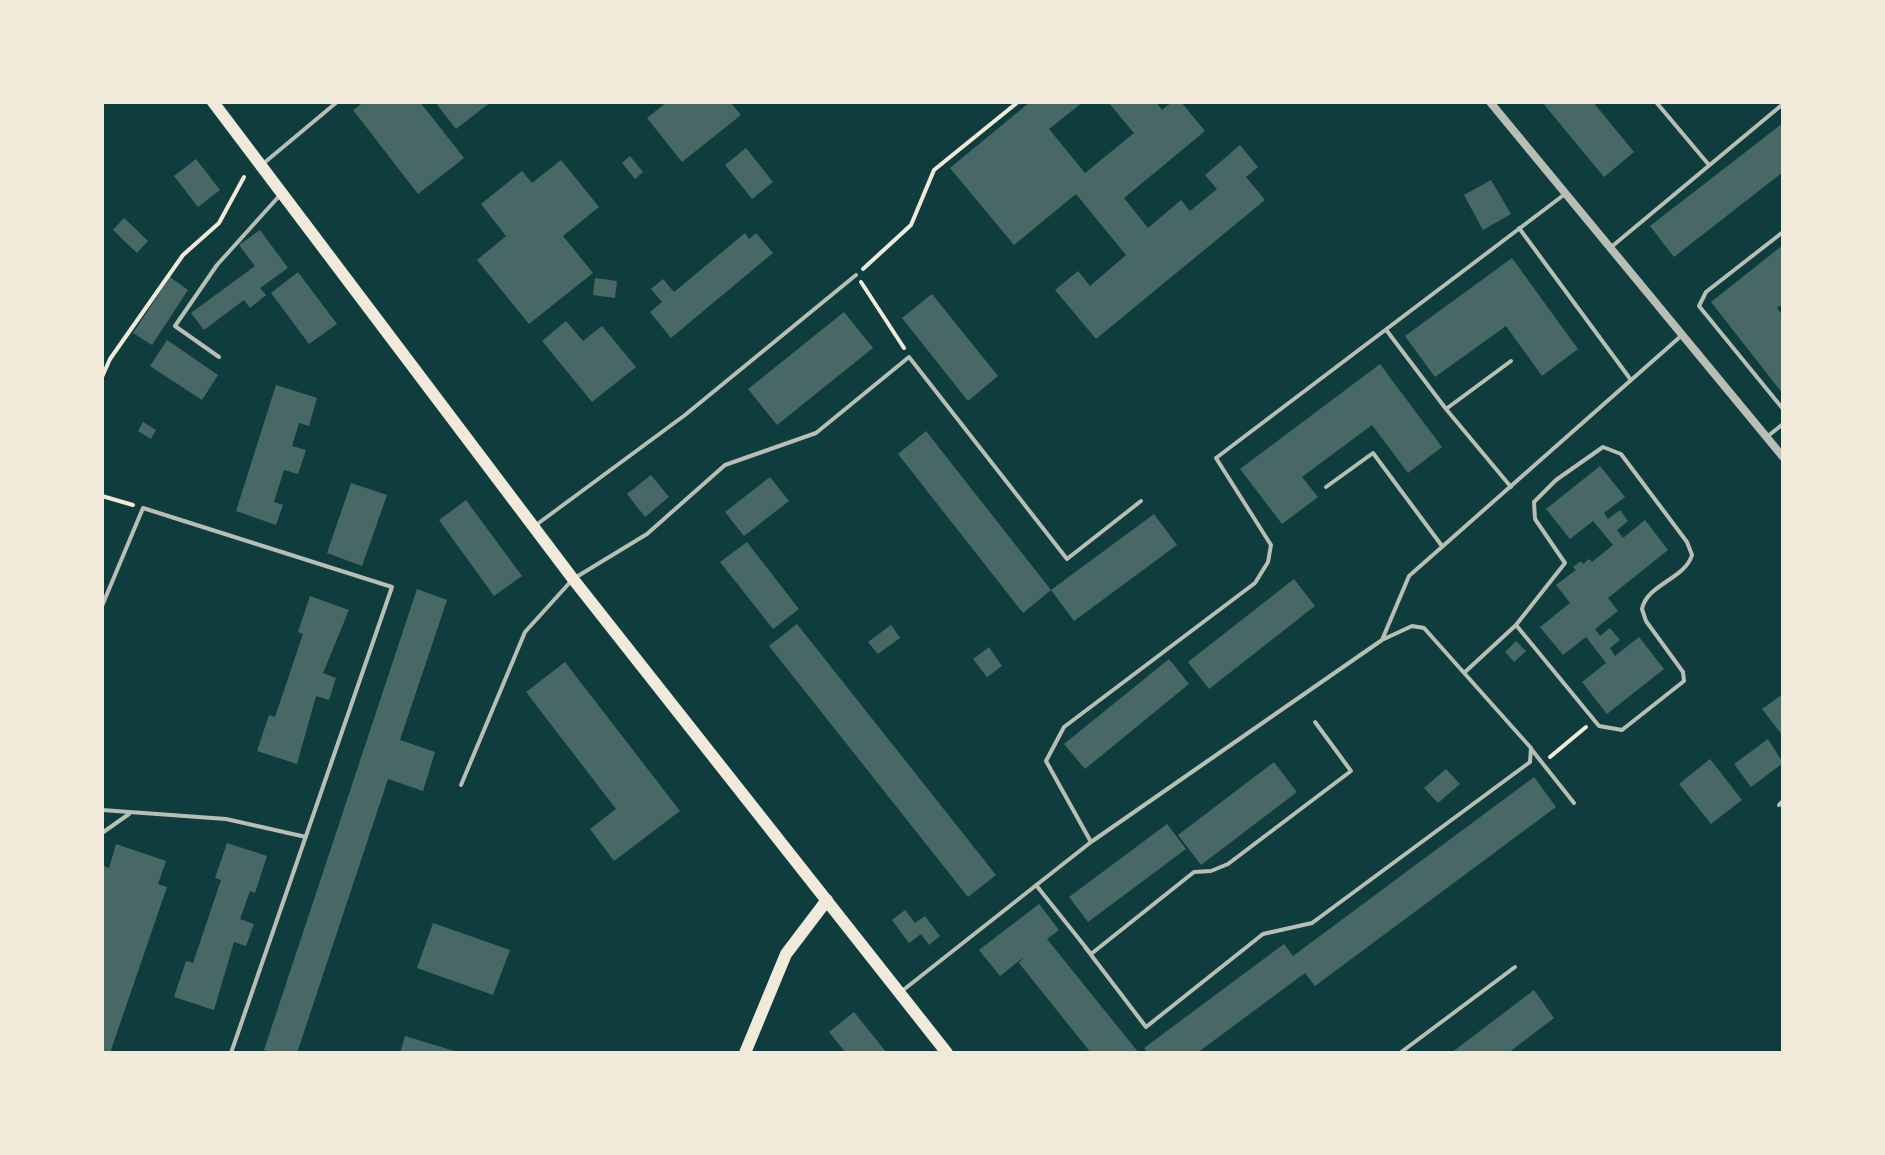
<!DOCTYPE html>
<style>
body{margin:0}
#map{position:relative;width:1885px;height:1155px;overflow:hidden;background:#0f3d3e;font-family:"PT Sans Narrow",sans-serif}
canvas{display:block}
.frame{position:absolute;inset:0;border:104px solid #f1e9da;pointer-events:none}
</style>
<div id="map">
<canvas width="1885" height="1155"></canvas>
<div class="frame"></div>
</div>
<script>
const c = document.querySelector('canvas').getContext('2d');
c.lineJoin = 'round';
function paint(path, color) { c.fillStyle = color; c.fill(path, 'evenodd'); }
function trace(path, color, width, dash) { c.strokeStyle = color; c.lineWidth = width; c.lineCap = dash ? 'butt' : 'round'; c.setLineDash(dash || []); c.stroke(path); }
const building = new Path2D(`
 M364 102H420L464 158 418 194 353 110Z
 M435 102H491L456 129Z
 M667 102H730L741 115 682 162 647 118Z
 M1030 102H1083L1049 129 1085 173 1134 133 1108 102H1156L1162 110 1172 102H1181L1205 131 1124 198 1148 228 1181 200 1190 211 1217 189 1205 175 1240 145 1258 167 1246 177 1265 200 1096 339 1055 290 1078 271 1090 286 1126 255 1076 194 1014 245 950 168Z
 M1542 102H1593L1634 152 1604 177Z
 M1783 123V172L1674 257 1650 226Z
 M746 148 773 182 752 199 725 165Z
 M630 156 643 172 635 179 622 163Z
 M196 159 220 190 198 207 174 176Z
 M561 160 599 207 563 236 593 273 529 324 477 260 506 236 481 204 522 171 532 183Z
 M1491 180 1511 214 1483 230 1464 195Z
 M124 218 148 241 137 253 113 230Z
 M260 230 288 268 260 288 266 295 250 308 244 300 204 330 191 313 255 266 239 245Z
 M745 233 749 239 756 233 773 253 671 338 650 312 662 302 651 289 663 279 674 292Z
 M1783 245V304L1777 308 1783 316V394L1711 302Z
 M1512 258 1578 349 1542 376 1506 326 1435 377 1405 336Z
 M298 272 337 324 309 344 271 293Z
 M170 277 188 290 152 345 133 333Z
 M595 278 617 281 615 298 593 295Z
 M932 294 998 376 968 401 902 318Z
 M844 312 873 348 777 425 748 389Z
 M566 321 583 341 602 326 636 367 592 402 542 341Z
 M167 340 218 375 202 400 150 366Z
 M1380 364 1442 447 1408 473 1372 425 1302 477 1318 497 1282 524 1240 469Z
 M276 385 317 398 309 426 299 423 292 446 306 450 298 474 284 470 274 502 283 505 276 525 236 511Z
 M143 422 156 430 151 439 138 431Z
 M926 431 1051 590 1023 613 898 454Z
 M1600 466 1625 497 1604 513 1608 519 1620 510 1628 521 1617 530 1623 538 1645 520 1668 550 1608 598 1618 611 1595 629 1600 636 1610 628 1620 640 1610 648 1615 656 1639 637 1664 669 1607 714 1582 682 1606 663 1586 637 1563 655 1540 627 1570 603 1556 585 1576 570 1573 567 1581 561 1583 564 1589 559 1592 562 1613 545 1593 521 1570 539 1546 509Z
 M651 475 669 497 645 517 627 494Z
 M770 477 789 501 744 536 725 512Z
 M351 483 387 495 362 566 327 553Z
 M466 500 522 576 494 596 439 520Z
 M1154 514 1177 545 1074 621 1051 590Z
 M747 542 799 609 773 629 720 562Z
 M1294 579 1315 606 1209 689 1188 662Z
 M417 589 447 600 400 740 435 752 423 791 388 779 297 1053H273L264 1050Z
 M310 596 349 610 323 673 336 678 329 700 316 696 297 764 257 751 269 715 275 717 303 634 298 632Z
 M797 624 996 875 968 897 769 646Z
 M891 625 900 638 878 654 868 642Z
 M1516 641 1526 651 1514 662 1505 652Z
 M989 647 1002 666 987 677 973 659Z
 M1169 659 1189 684 1085 769 1064 744Z
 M565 662 680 811 614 861 590 829 616 809 526 692Z
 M1783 694V736L1762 709Z
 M1768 739 1783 763 1751 787 1734 764Z
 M1710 759 1742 800 1711 824 1679 784Z
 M1274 762 1297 792 1201 865 1178 835Z
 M1446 769 1460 784 1438 803 1424 788Z
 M1534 777 1556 807 1315 986 1305 973 1197 1053H1147L1144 1048 1284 944 1293 956Z
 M1167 824 1186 849 1088 922 1069 897Z
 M227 843 267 856 255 893 250 891 240 919 254 924 246 946 234 942 214 1010 174 997 186 961 193 963 221 880 215 878Z
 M116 844 166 861 158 884 167 887 110 1053H102V865L109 868Z
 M1039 904 1059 930 1047 939 1139 1053H1091L1019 963 1024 957 1000 976 979 950Z
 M905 910 915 923 925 916 940 936 929 945 921 934 909 943 892 920Z
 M433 923 510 950 493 995 417 968Z
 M1534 990 1554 1018 1508 1053H1451Z
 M854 1012 887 1053H846L829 1032Z
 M405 1036 458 1052 457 1053H400Z`);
const path = new Path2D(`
 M863 269 911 225 934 170 1018 102
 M861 282 904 348
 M102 377 110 359 183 255 219 223 244 177
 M102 496 133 505
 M1550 757 1586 727`);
const service = new Path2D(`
 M1656 102 1709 165
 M264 163 337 102
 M1519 228 1631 380
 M1783 232 1706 292 1699 306 1783 409
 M1610 248 1783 104
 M1387 331 1446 409
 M219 357 175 326 217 265 281 194
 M1768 436 1783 424
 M1603 447 1621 454 1687 542 1692 555C1685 579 1647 584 1642 609L1646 621 1683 672 1684 681 1622 730 1599 726 1516 625 1565 563 1535 519 1534 502 1556 480Z
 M1326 487 1373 453 1442 546
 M1511 487 1446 409 1511 361
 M536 525 685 415 856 275
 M102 606 143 508 392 587 231 1053
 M1465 672 1516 625
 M1532 750 1574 803
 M461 785 525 632 573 579 647 534 725 465 816 433 909 357 1067 559 1141 501
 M1779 805 1783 801
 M102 810 226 819 306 837
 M102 833 129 814
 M1091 842 1046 761 1064 727 1255 583 1268 562 1271 545 1216 458 1565 194
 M1036 885 1091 954 1194 872 1211 871 1228 864 1351 771 1315 722
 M1085 947 1146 1027 1263 934 1312 923 1530 762 1531 748 1424 628 1412 626 1384 639
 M902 991 1091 842 1382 640 1409 576 1681 336
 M1400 1053 1515 967`);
const minor = new Path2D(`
 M1490 102 1783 457`);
const secondary = new Path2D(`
 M213 102 573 579 947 1053
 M745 1053 786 954 827 900`);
paint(building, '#486865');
trace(path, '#f1e9da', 4);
trace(service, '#b8beb3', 4);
trace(minor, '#b8beb3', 8);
trace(secondary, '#f1e9da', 12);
</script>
